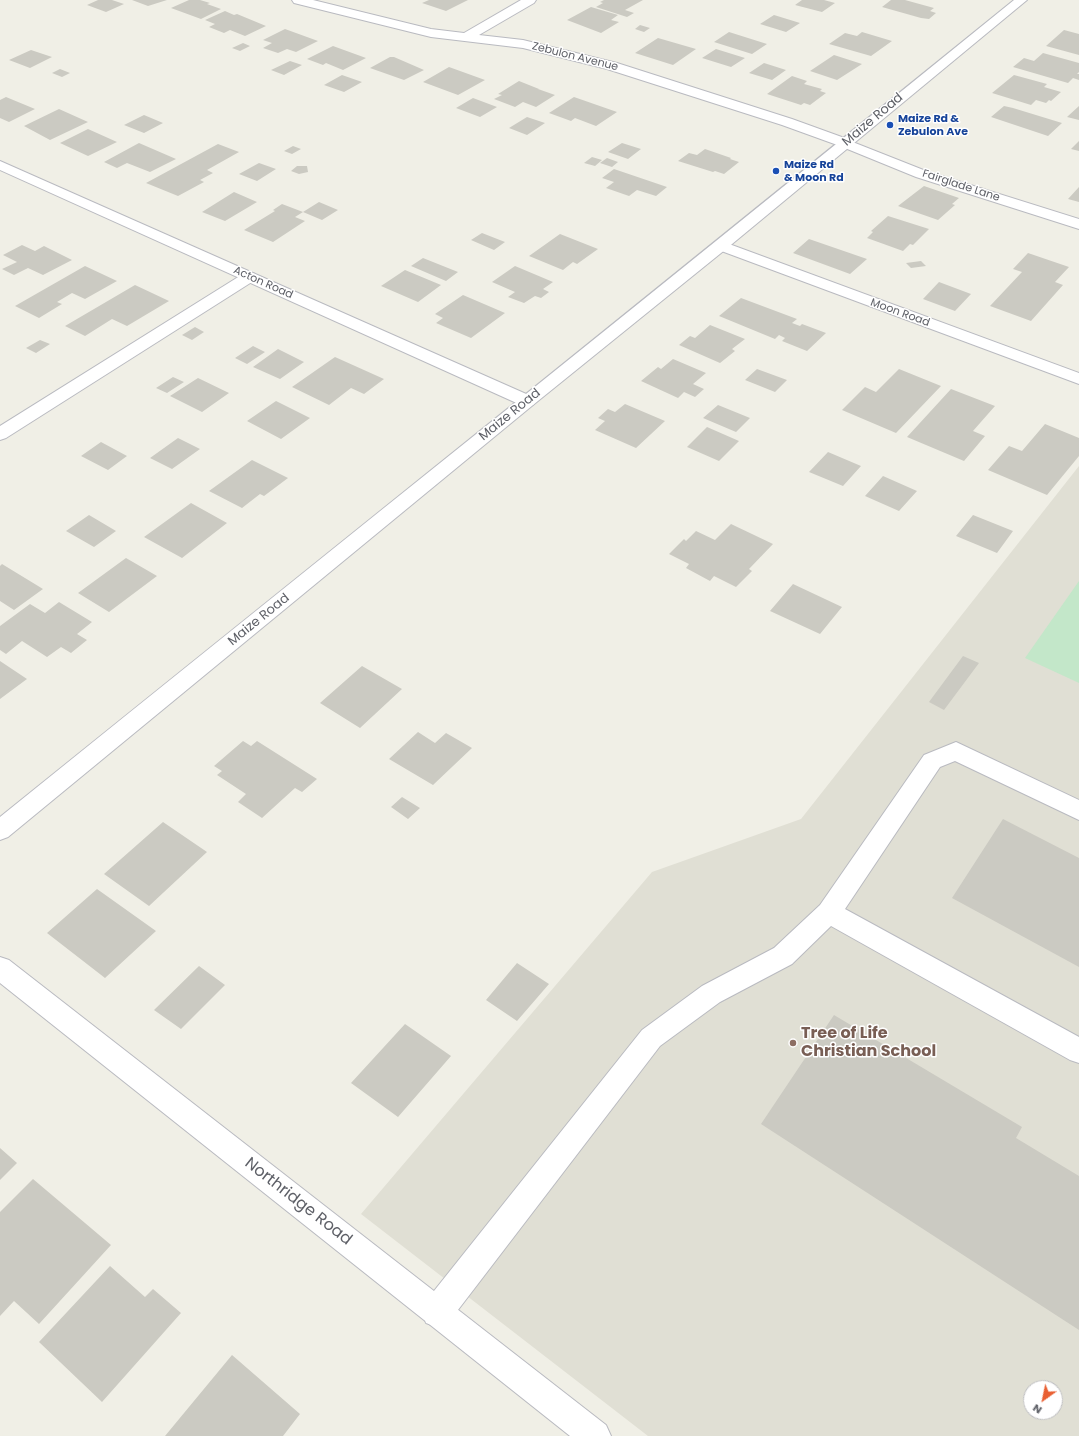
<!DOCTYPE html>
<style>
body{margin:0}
#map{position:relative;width:1079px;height:1436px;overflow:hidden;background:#f0efe6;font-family:Poppins,sans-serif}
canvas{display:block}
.north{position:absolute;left:1023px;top:1380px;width:40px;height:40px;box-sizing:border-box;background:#fff;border:1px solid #bfbfc2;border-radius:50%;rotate:213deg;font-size:11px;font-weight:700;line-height:16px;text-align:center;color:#5e6067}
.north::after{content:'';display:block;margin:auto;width:14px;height:18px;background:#e96033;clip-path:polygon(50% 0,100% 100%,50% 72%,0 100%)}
</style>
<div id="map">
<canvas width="1079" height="1436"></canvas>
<div class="north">N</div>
</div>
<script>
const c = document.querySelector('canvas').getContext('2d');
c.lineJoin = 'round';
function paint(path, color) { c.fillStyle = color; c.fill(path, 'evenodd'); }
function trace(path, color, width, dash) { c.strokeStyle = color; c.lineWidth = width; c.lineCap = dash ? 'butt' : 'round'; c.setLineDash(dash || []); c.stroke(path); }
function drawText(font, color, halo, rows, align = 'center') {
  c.font = font + ' Poppins,sans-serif'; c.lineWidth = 3; c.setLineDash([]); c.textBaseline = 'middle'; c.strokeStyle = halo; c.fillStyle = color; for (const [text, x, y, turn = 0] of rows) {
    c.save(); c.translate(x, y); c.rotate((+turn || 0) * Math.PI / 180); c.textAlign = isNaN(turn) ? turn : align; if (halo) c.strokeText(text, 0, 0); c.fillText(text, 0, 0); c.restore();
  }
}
const education = new Path2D(`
 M1079 466V1436H648L361 1214 652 872 801 819ZM1031 1388H1055V1412H1031Z`);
const green = new Path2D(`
 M1079 581V683L1025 658Z`);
const building = new Path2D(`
 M98 0H112L124 4 106 12 87 5Z
 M132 0H167L148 6Z
 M189 0H200L210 3 207 4 221 9 201 19 171 8Z
 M429 0H468L446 11 422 3Z
 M604 0H643L625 10 634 13 627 17 596 7 603 3 600 2Z
 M802 0H824L835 3 822 12 795 5Z
 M891 0H905L934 8 930 11 936 13 929 19 921 18 882 7Z
 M591 7 618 15 611 20 619 22 601 33 567 20Z
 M225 11 234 15 237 14 266 26 245 36 230 30 224 33 209 27 215 24 205 20Z
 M774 15 800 23 786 32 760 24Z
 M640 25 650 28 644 32 635 29Z
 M285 29 318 41 296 52 287 49 278 53 263 48 272 43 263 40Z
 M1064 30 1079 34V55L1046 46Z
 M729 32 767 44 752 54 714 42Z
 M862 32 892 41 871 56 829 44 845 33 857 36Z
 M658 38 696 49 673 65 635 53Z
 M243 43 250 46 240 51 232 48Z
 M333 46 366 58 343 70 326 63 323 65 307 59Z
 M716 49 745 58 731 67 702 58Z
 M31 50 52 57 30 68 9 60Z
 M1043 53 1079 63V72L1077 74H1079V80L1073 78 1068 83 1013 67 1024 58 1034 61Z
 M834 55 862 64 837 80 810 71Z
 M390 57H394L424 70 404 80 370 68Z
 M290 61 302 65 284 75 271 70Z
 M764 63 786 70 772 80 749 73Z
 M449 67 485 80 458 95 423 82Z
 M60 69 70 73 62 77 52 73Z
 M342 75 362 82 344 92 324 85Z
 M1014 75 1047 84 1044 87 1061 92 1051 101 1049 100 1046 103 1036 100 1031 105 992 93Z
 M792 76 807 81 804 84 822 89 820 91 826 93 810 105 804 103 801 105 767 94Z
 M519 81 539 89H538L555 95 536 107 523 102 515 107 494 99 502 95 498 94Z
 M6 97 35 109 9 122 0 118V100Z
 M574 97 617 112 596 126 575 118 571 121 549 113Z
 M473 98 497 107 480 117 456 108Z
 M1004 106 1013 108 1062 123 1048 136 991 117Z
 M1079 106V120L1067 117Z
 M59 109 88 122 50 140 24 126Z
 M144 115 163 123 144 133 124 125Z
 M527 117 545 123 527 135 509 128Z
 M88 129 117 142 88 156 60 143Z
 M1079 141V151L1071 149Z
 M139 143 176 159 150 172 127 163 117 168 104 162Z
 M622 143 641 149 628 159 608 152Z
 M218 144 239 152 207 170 213 173 200 180 204 182 178 196 146 183Z
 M293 146 301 149 292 154 284 151Z
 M705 149 731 158 730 159 739 162 724 174 715 171 713 172 678 161 689 153 697 155Z
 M592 157 602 160 595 166 584 163Z
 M607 158 618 162 612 167 600 163Z
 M259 163 276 169 257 181 239 174Z
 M297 166H307L308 172 299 174 291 171Z
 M614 169 667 187 656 196 637 190 629 196 606 188 614 182 602 178Z
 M924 186 959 198 952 204 955 205 938 220 898 206Z
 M1079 187V202L1068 199Z
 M234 192 257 202 225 221 202 212Z
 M319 202 338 210 322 220 303 212Z
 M282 204 303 212 295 217 305 221 273 242 244 230 275 211 273 210Z
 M888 216 929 229 913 245 910 244 903 251 867 238 873 232 871 231Z
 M482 233 505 242 494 250 471 240Z
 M560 234 598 249 577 264 573 262 563 270 529 256Z
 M809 239 867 259 850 274 793 253Z
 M22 245 35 251 44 246 72 260 43 275 28 268 14 275 2 269 17 262 3 255Z
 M1028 253 1069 267 1055 282 1063 285 1031 321 990 306 1022 272 1013 269Z
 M423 258 458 272 446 281 411 266Z
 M921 261 926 266 911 268 906 263Z
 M85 266 117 281 85 299 72 293 57 302 62 304 39 318 15 306Z
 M515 266 553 282 543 289 549 292 541 298 535 296 524 303 508 297 515 292 492 282Z
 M405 270 441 285 418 302 381 286Z
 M939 282 971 294 955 311 923 299Z
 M135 285 169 301 127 326 112 319 85 336 65 326Z
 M463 295 505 313 471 338 436 323 443 318 435 314Z
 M741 298 797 319 792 323 800 326 802 324 826 333 807 351 782 341 785 338 779 335 775 339 719 316Z
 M710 325 745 339 732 349 735 351 720 363 679 345 690 336 695 338Z
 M195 327 204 332 192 340 182 335Z
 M40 340 50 344 36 353 26 348Z
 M253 346 265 352 247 364 235 358Z
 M278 349 304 362 280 379 253 367Z
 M335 357 384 379 364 394 351 388 329 405 292 387Z
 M673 359 706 373 693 384 704 389 695 397 684 392 678 398 641 381 658 367 661 369Z
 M757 369 787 380 775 392 745 380Z
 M899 369 941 386 896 433 842 410 865 387 876 392Z
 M173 377 184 382 167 393 156 388Z
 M198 378 229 393 202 412 170 396Z
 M951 389 995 406 973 431 985 436 964 461 907 437Z
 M276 401 310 418 281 439 247 421Z
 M625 404 665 421 636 448 595 430 605 421 598 418 608 409 615 412Z
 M718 405 750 418 736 432 703 418Z
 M1045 424 1079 438V456L1047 495 988 470 1009 446 1022 451Z
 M707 427 739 441 719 461 687 447Z
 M178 438 200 449 172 469 150 458Z
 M101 442 127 456 108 470 81 456Z
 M828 452 861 466 843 486 809 472Z
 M252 460 288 478 264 496 260 494 242 508 209 491Z
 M883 476 917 491 899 511 865 496Z
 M191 503 227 523 182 558 144 537Z
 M89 515 116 531 94 547 66 531Z
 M973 515 1013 531 997 553 956 536Z
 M731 524 773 544 749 569 752 571 736 587 714 576 710 581 686 568 689 564 669 554 684 539 686 541 696 531 715 540Z
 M126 558 157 576 109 612 78 593Z
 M2 564 43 589 14 610 0 601V566Z
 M793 584 842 607 820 634 770 611Z
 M59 602 92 622 77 634 87 640 71 653 61 647 47 657 22 641 6 654 0 650V626L30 604 45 613Z
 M963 656 979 663 944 710 929 702Z
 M0 661 27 679 0 699Z
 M362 666 402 689 360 728 320 703Z
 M418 732 435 743 446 733 472 748 433 785 389 759Z
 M243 741 251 746 257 741 317 779 302 792 295 788 262 818 238 802 246 794 217 775 222 771 214 766Z
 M402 797 420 808 408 819 391 807Z
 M1003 819 1079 858V967L952 898Z
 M163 822 207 852 149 906 104 874Z
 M97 889 156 931 105 978 47 933Z
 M517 963 549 984 517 1021 486 1000Z
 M199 966 225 985 181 1029 154 1010Z
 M834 1015 1022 1127 1016 1138 1079 1176V1330L761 1124Z
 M405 1024 451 1056 398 1117 351 1083Z
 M0 1148 17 1163 0 1180Z
 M33 1179 111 1245 39 1324 14 1301 0 1316V1212Z
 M110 1266 145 1297 153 1289 181 1313 102 1402 39 1342Z
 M232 1355 300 1414 283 1436H165Z`);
const service = new Path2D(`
 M845 139 926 171 1079 219V229L916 177 840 146 838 143 840 140Z
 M249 272 255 274 257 277 255 280 6 438 0 440V426L243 274Z
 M956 742 1079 800V820L955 761 940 767 845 909 1079 1037V1063L1070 1060 831 926 792 964 720 1002 660 1046 448 1323 437 1327 426 1323 422 1312 426 1301 642 1030 702 986 774 948 820 905 924 755Z`);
const minor = new Path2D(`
 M292 0H313L431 29 464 33 521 0H536L534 3 479 35 523 40 617 63 792 119 850 140 852 143 850 146 845 147 840 146 782 125 607 69 523 48 431 37 294 3Z
 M0 161 533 397 536 401 533 405 527 406 521 405 0 170Z
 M721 241 1079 373V384L716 249 713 246 716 243Z
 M0 957 9 960 606 1425 611 1436H570L0 983Z`);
const tertiary = new Path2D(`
 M1014 0H1027L726 249 533 405 8 837 0 840V817C338 544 677 274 1014 0Z`);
const markers = [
 [890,125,4,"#1a4fb4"],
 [776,171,4,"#1a4fb4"],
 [793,1043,4,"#8d6e63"]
];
const farStreetnames = [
 ["Zebulon Avenue",575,57,14],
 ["Fairglade Lane",961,186,18],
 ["Acton Road",263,283,24],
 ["Moon Road",900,313,20]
];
const farTransitnames = [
 ["Maize Rd &",898,119],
 ["Zebulon Ave",898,132],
 ["Maize Rd",784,165],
 ["& Moon Rd",784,178]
];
const streetNames = [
 ["Maize Road",873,120,-40],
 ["Maize Road",510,415,-39],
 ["Maize Road",259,620,-39]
];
const nearEducationnames = [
 ["Tree of Life",801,1034],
 ["Christian School",801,1052]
];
const nearStreetnames = [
 ["Northridge Road",298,1202,38]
];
paint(education, '#e0dfd4');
paint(green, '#c3e7c9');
paint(building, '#cbcac2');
trace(service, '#b9bac0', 2);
trace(minor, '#b9bac0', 2);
trace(tertiary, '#b9bac0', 2);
paint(service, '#fff');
paint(minor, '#fff');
paint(tertiary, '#fff');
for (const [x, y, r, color] of markers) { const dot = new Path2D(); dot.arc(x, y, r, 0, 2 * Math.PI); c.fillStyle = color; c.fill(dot); trace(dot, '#fff', 1.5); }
drawText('11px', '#5e6067', '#fff', farStreetnames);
drawText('bold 11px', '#164399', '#fff', farTransitnames, 'left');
drawText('13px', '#5e6067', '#fff', streetNames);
drawText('bold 16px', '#785e54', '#fff', nearEducationnames, 'left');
drawText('16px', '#5e6067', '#fff', nearStreetnames);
</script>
